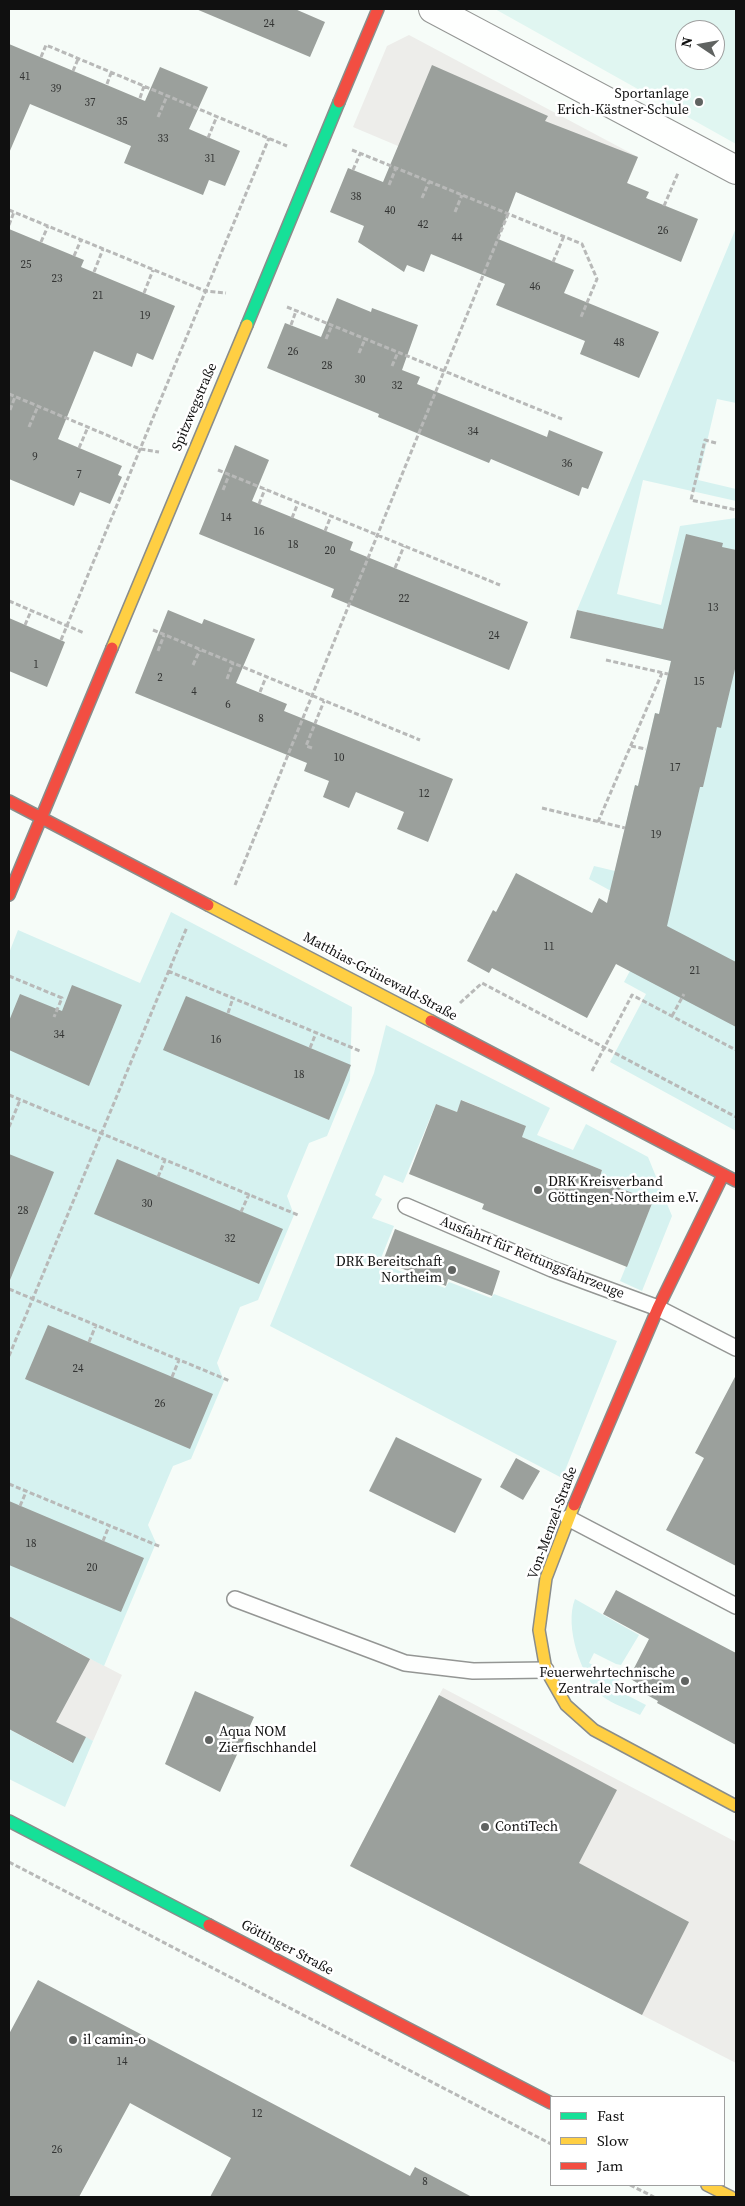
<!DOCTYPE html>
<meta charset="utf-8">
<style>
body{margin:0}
#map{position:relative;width:745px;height:2206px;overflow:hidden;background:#f6fcf8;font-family:"Source Serif 4",serif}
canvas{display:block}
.frame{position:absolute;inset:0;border:10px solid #101010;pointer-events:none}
.legend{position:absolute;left:550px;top:2096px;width:175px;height:90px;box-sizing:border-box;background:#fff;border:1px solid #9f9f9f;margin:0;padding:6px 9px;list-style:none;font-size:15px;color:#101010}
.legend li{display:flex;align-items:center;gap:10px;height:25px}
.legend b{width:25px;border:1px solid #9f9f9f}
.north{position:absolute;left:675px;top:20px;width:50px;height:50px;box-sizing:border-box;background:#fff;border:1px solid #9f9f9f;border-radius:50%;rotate:282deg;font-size:14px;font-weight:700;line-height:20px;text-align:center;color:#101010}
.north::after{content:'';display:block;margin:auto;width:18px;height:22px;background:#606361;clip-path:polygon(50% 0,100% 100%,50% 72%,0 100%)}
</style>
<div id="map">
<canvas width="745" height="2206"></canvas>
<div class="frame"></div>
<ul class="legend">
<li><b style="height:6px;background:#16e098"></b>Fast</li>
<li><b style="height:6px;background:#ffcf43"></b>Slow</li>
<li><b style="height:6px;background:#f24e42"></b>Jam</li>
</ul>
<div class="north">N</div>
</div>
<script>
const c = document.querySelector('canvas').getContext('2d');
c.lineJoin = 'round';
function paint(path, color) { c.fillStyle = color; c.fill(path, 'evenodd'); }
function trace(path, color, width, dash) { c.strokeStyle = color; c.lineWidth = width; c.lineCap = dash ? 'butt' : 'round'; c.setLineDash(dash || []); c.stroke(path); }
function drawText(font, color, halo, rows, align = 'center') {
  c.font = font + ' "Source Serif 4",serif'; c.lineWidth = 5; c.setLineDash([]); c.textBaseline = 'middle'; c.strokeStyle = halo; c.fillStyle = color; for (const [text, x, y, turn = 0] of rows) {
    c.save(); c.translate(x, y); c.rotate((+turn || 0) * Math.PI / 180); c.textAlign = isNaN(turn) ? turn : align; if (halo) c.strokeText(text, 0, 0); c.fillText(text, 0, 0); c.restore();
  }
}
const industrial = new Path2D(`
 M409 35 638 157 608 230 516 192 514 195 353 127 387 46Z
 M9 1616 122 1675 93 1741 86 1738 73 1763 9 1729Z
 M443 1688 736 1842V2063L350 1866Z`);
const green = new Path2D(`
 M736 228V403L717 399 698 480 736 489V501L643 480 617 594 661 605 680 526 736 518V1131L610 1062 646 994 624 982 659 917 589 879 594 866 615 871 635 785 638 786 655 713 659 714 671 661 642 654 648 626 577 610Z
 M171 912 352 1007 350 1080 327 1136 309 1143 287 1196 294 1215 258 1300 240 1307 217 1363 224 1381 191 1459 173 1466 148 1525 156 1543 104 1666 9 1616V953L18 930 140 983Z
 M386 1025 550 1108 537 1135 573 1150 586 1124 648 1157 672 1216 642 1291 620 1281 653 1201 599 1180 602 1170 522 1137 525 1126 462 1100 457 1112 436 1104 403 1183 384 1175 375 1195 382 1199 372 1218 394 1226 379 1263 445 1288 449 1282 491 1298 494 1294 617 1341 562 1478 270 1326 374 1073Z
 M575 1599 639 1635 621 1665 616 1664 594 1653 589 1663 619 1679 615 1689 646 1705 640 1715C628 1709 612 1704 602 1696 581 1677 564 1626 575 1599Z
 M9 1729 72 1763 86 1737 93 1741 65 1807 9 1779Z`);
const pitch = new Path2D(`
 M495 9H736V144ZM685 30H715V60H685Z`);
const building = new Path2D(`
 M196 9H295L325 22 310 57Z
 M9 44 145 101 160 67 208 87 189 129 240 151 225 186 209 180 203 195 124 163 131 146 30 104 9 153Z
 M432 65 548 116 545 121 638 157 627 183 649 192 646 198 698 219 681 262 516 192 498 239 574 270 564 293 659 332 639 378 580 354 585 341 496 305 505 284 431 254 424 272 407 265 404 272 358 242 364 226 330 212 348 168 383 182Z
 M9 229 84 260 81 267 175 306 153 360 137 353 132 367 94 351 58 439 122 466 118 475 122 477 110 504 80 492 74 506 9 479Z
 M337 298 371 312 372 308 418 325 402 370 420 377 417 384 547 437 549 430 603 452 588 489 582 487 579 496 491 459 489 463 378 417 379 414 267 368 285 323 321 337Z
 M235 445 269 460 252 501 353 542 350 550 528 622 509 670 331 597 334 589 199 534Z
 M686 534 723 543 722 547 736 550V665L721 728 717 727 703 787H700L667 926 736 962V1027L616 964 587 1018 492 968 489 973 467 961 493 910 496 912 516 873 592 913 599 898 607 903 635 785 638 786 655 713 659 714 671 661 570 638 577 610 663 629Z
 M168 610 202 624 204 619 255 639 236 683 287 704 284 711 453 779 428 842 397 829 404 812 356 792 349 808 323 797 329 781 304 771 307 763 135 693Z
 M9 618 65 642 47 687 9 671Z
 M72 985 122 1005 89 1086 9 1050V1021L20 994 62 1011Z
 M186 996 351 1065 329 1120 163 1050Z
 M461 1100 526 1126 522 1137 602 1170 599 1180 653 1201 627 1267 482 1209 484 1204 409 1174 436 1104 457 1112Z
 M9 1154 54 1172 10 1280 9 1279Z
 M117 1159 283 1229 259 1284 94 1214Z
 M395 1229 500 1271 492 1296 448 1279 446 1286 383 1261Z
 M48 1325 213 1394 190 1449 25 1379Z
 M736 1375V1566L666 1530 704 1458 695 1453Z
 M396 1437 482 1479 455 1533 369 1491Z
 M516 1458 540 1471 523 1500 500 1487Z
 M9 1501 144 1558 121 1612 9 1565Z
 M616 1590 736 1653V1745L657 1703 658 1701 636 1689 639 1684 629 1678 649 1639 603 1614Z
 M9 1616 90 1659 56 1722 86 1737 73 1763 9 1729Z
 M195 1691 254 1717 220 1792 165 1764Z
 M439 1695 617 1790 579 1863 689 1922 642 2015 350 1866Z
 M38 1980 410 2176 415 2167 472 2197H210L231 2158 130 2103 79 2197H9V2034Z`);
const path = new Path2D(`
 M41 57 46 45 287 146
 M73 71 78 59
 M107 84 111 73
 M140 98 144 86
 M158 117 167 96
 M208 138 217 116
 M352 150 582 244 597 279 581 317
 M353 170 360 154
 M389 185 396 168
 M422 198 429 182
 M664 206 678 173
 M9 210 205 291 226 293
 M455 212 462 195
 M9 225 14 212
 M41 242 48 226
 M74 256 81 240
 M553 262 564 236
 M94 272 103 249
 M144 293 153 270
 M287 307 562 419
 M291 325 296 311
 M326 339 332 325
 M359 353 365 339
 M392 366 398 352
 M9 394 140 449 159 452
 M10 410 15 397
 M29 427 38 406
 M716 443 705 440 691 500 736 510
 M79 448 88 427
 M218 470 500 585
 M223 490 229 475
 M259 504 265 489
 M292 518 298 503
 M325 531 331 516
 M395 568 404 546
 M9 601 84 633
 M25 625 31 611
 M153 630 420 740
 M61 640 269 138
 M158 651 164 635
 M606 660 668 674
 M193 665 200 650
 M227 679 233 663
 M260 692 266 677
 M631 746 646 749
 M312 748 306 746 324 701
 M542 808 625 828
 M598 822 662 673
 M235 885 508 214
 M168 971 360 1051
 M9 976 62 998 54 1017
 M460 1003 482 983 736 1117
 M228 1013 233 998
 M672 1016 684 994
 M310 1048 316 1033
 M592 1071 632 995 736 1050
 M9 1095 298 1215
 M9 1127 20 1100
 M158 1177 165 1160
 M241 1212 249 1194
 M9 1289 230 1381
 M89 1342 96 1325
 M9 1356 187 927
 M172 1377 179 1360
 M9 1484 161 1547
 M20 1506 26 1492
 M103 1541 109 1526
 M9 1862 551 2144
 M630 2185 654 2197`);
const lane = new Path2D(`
 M406 1206 552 1269 658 1308 736 1348
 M568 1518 736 1606
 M235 1599 405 1663 473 1671 546 1670`);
const street = new Path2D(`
 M433 9 736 170`);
const fast = new Path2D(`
 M247 325 339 102
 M9 1821 209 1925`);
const slow = new Path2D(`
 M112 648 247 325
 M208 905 431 1021
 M574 1505 546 1578 539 1630 546 1670 566 1705 594 1730 736 1806
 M707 2185 731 2197`);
const jam = new Path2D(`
 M339 102 378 9
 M9 801 208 905
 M9 895 112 648
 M431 1021 736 1181
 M574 1505 658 1308 723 1175
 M209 1925 551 2103`);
const markers = [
 [699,102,5,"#606361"],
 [538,1190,5,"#606361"],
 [452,1270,5,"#606361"],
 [685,1681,5,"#606361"],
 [209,1740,5,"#606361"],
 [485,1827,5,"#606361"],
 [73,2040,5,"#606361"]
];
const numberNames = [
 ["24",269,24],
 ["41",25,77],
 ["39",56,89],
 ["37",90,103],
 ["35",122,122],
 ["33",163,139],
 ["31",210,159],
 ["38",356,197],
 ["40",390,211],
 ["42",423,225],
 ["26",663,231],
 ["44",457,238],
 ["25",26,265],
 ["23",57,279],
 ["46",535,287],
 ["21",98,296],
 ["19",145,316],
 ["48",619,343],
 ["26",293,352],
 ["28",327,366],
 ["30",360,380],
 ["32",397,386],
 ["34",473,432],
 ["9",35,457],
 ["36",567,464],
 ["7",79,475],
 ["14",226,518],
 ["16",259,532],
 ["18",293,545],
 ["20",330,551],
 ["22",404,599],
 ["13",713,608],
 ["24",494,636],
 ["1",36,665],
 ["2",160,678],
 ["15",699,682],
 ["4",194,692],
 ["6",228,705],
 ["8",261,719],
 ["10",339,758],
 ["17",675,768],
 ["12",424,794],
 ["19",656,835],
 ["11",549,947],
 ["21",695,971],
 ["34",59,1035],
 ["16",216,1040],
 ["18",299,1075],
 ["30",147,1204],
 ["28",23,1211],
 ["32",230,1239],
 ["24",78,1369],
 ["26",160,1404],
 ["18",31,1544],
 ["20",92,1568],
 ["14",122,2062],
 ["12",257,2114],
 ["26",57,2150],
 ["8",425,2182]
];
const poiNames = [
 ["Sportanlage",689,94,"right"],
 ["Erich-Kästner-Schule",689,110,"right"],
 ["DRK Kreisverband",548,1182],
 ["Göttingen-Northeim e.V.",548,1198],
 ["DRK Bereitschaft",442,1262,"right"],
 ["Northeim",442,1278,"right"],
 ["Feuerwehrtechnische",675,1673,"right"],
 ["Zentrale Northeim",675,1689,"right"],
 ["Aqua NOM",219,1732],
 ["Zierfischhandel",219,1748],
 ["ContiTech",495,1827],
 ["il camin-o",83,2040]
];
const streetNames = [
 ["Spitzwegstraße",195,407,-67],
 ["Matthias-Grünewald-Straße",380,977,28],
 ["Ausfahrt für Rettungsfahrzeuge",532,1258,22],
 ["Von-Menzel-Straße",553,1523,-70],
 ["Göttinger Straße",287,1948,28]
];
paint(industrial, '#ededea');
paint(green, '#d6f2f0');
paint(pitch, '#e0f6f1');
paint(building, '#9ba09c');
trace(lane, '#949694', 18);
trace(street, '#949694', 30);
trace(fast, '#8a8d8b', 14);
trace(slow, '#8a8d8b', 14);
trace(jam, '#8a8d8b', 14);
trace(path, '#b8b9b8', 3, [5, 2.5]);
trace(lane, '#fefffe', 15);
trace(street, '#fefffe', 28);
trace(fast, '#16e098', 11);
trace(slow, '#ffcf43', 11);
trace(jam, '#f24e42', 11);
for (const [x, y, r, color] of markers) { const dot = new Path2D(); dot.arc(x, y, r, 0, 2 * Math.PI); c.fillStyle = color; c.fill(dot); trace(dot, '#fff', 2); }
drawText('11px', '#333433', null, numberNames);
drawText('14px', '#101010', '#fff', poiNames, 'left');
drawText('14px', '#101010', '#fff', streetNames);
</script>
